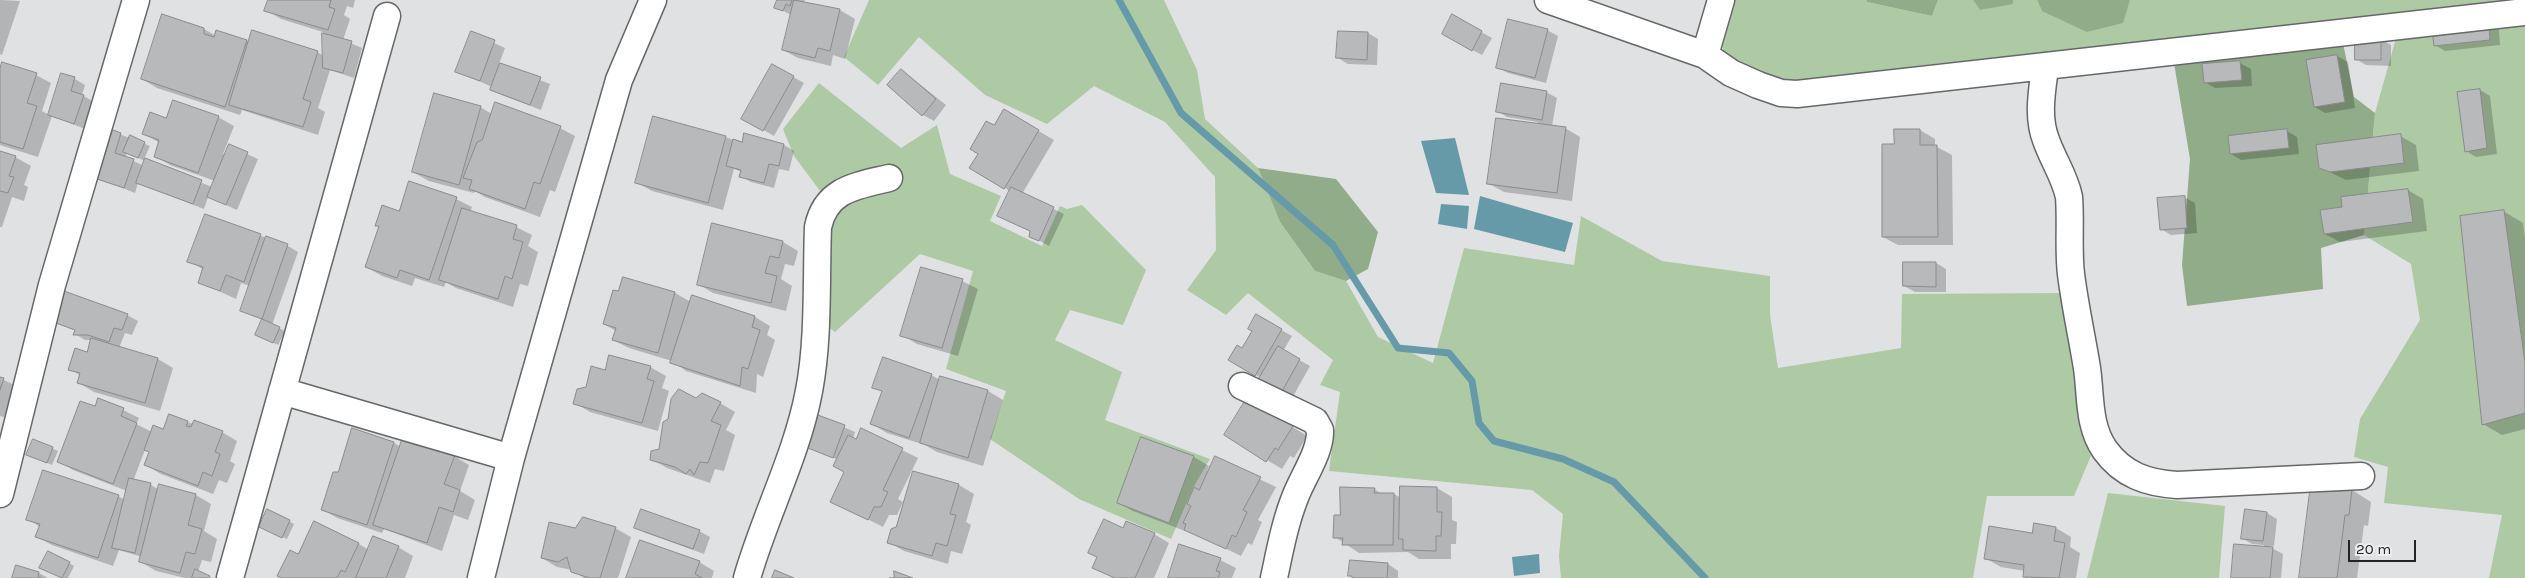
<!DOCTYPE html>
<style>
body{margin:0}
#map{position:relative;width:2525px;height:578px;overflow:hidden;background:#e0e1e3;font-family:Karla,sans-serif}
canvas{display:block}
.scale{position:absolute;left:2348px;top:540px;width:68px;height:22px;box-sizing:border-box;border:2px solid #242424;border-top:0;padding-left:6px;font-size:15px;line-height:18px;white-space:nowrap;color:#242424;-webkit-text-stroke:4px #eeeef0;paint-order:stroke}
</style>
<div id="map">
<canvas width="2525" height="578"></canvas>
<div class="scale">20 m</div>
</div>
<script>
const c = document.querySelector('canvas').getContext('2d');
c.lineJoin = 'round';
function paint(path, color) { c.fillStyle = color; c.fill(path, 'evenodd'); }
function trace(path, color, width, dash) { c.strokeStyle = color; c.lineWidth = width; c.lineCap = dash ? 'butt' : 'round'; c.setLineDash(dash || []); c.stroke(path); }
const green = new Path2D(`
 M869 0H1164L1197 70 1205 119 1258 168 1280 222 1315 271 1346 281 1378 337 1433 363 1464 248 1574 265 1581 216 1662 261 1770 276V315L1778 368 1901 348 1902 294 2066 293 2093 451 2074 496H1987L1973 578H1561L1559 556 1563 514 1532 490 1329 471 1340 392 1320 385 1333 360 1248 293 1226 315 1187 290 1216 250 1215 177 1165 122 1094 86 1047 124 985 95 919 37 878 85 844 57Z
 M1735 0H1867V2L1932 16 1938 0H1973L1980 10 2013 3V0H2037L2042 11 2122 23 2130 0H2525L1925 65 1807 82 1762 76 1726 58 1721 42Z
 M2525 17V578H2489L2502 515 2384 503 2388 467 2354 457 2360 419 2420 320 2411 264 2364 235 2375 113 2398 31Z
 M819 83 901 148 937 125 950 174 1001 196 990 221 1042 246 1060 206 1067 209 1082 205 1146 270 1123 325 1070 310 1055 340 1122 372 1105 420 1210 459 1194 486 1171 539 1079 499 990 439 1006 391 946 369 973 271 920 254 835 332 823 323 826 243 835 211 794 156 783 129Z
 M2108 493 2225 506 2219 578H2087Z`);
const forest = new Path2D(`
 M1867 0H1938L1932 16 1867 2Z
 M1973 0H2013V4L1980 10Z
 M2037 0H2130L2123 23 2087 32 2042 11Z
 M2343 43 2354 97 2375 113 2364 235 2321 248 2323 289 2187 306 2182 265 2190 159 2173 57Z
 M1258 168 1336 179 1378 232 1368 269 1346 281 1315 271 1280 222Z`);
const water = new Path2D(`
 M1455 138 1469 195 1436 193 1421 141Z
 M1480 196 1573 223 1565 252 1474 229Z
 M1441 204 1469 206 1467 229 1438 224Z
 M1539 554 1540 573 1514 576 1512 557Z`);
const shadow = new Path2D(`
 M0 0 20 1 2 55 0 54Z
 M269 0H355L353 8 347 6 344 15 350 19 343 40 362 48 354 78 330 70 318 108 325 112 318 135 242 110 240 115 157 88 142 79 204 29 216 36 317 52 324 56 323 32 281 19 266 10Z
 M778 0H805L804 2 840 10 855 19 845 59 833 55 831 66 798 58 783 50 791 15 776 7Z
 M1452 16 1492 38 1482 55 1443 34Z
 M2488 24 2499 30 2500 45 2445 51 2435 45Z
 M1547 30 1558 36 1546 83 1508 73 1497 67Z
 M1339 32 1368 33 1378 39 1377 65 1348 64 1338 58Z
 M472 33 505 48 499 64 550 84 541 110 502 95 491 89 492 87 457 71Z
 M2381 39 2391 45V66L2366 65 2356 59Z
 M2337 56 2348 62 2355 108 2325 113 2315 107Z
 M2240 63 2251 69 2252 86 2215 88 2205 82 2204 65Z
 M772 65 804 83 774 136 743 118Z
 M902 70 946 105 934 121 923 115Z
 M0 73 36 75 51 83 42 111 49 115 75 79 85 85 82 95 94 102 85 129 52 116 38 157 0 145Z
 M2480 90 2490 96 2497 154 2476 157 2466 151Z
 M1546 92 1557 98 1552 126 1565 128 1580 137 1572 201 1504 192 1488 183 1538 122 1507 117 1497 111Z
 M480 107 492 114 560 128 575 136 555 192 550 190 540 217 485 197 475 191 474 193 429 181 413 172Z
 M1004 111 1054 140 1022 194 1064 214 1049 246 1031 236 1032 232 1009 222 1010 191 971 168Z
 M218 117 234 126 223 154 225 155 229 146 258 159 237 210 208 197 204 209 138 183 135 193 98 178 114 132 150 146 144 159 212 187 215 181 170 165 155 156 160 143 144 134 167 119ZM127 153 145 161 144 166 125 157Z
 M1920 130 1935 139V146L1952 155 1953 245H1898L1883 237 1896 145Z
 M2287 131 2297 137 2299 154 2241 160 2231 154Z
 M745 135 784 145 794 151 789 171 779 169 774 188 751 182 740 176 742 172 734 169 723 210 652 191 636 182 725 137 743 143Z
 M2400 136 2416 145 2419 171 2346 180 2320 167Z
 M0 152 15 157 31 166 24 185 28 187 24 201 12 197 2 227H0Z
 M2408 190 2423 199 2427 231 2340 242 2325 234 2344 208Z
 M2184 197 2195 203 2197 233 2171 235 2161 229Z
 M456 199 472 207 470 212 516 227 532 235 528 246 538 252 528 286 520 284 513 307 456 288 446 282 444 287 415 278 412 286 382 276 366 267 380 228 376 225 399 213Z
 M2503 211 2523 223 2525 239V429L2502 435 2483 424Z
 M205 215 288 246 298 252 272 325 285 331 278 345 261 337 263 320 241 310 250 286 241 283 236 299 199 282 204 270 189 261Z
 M783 242 798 251 794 266 785 264 781 279 792 286 786 311 713 293 698 284Z
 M1936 263 1946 269V292H1915L1904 286Z
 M624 278 675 293 691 302 693 297 755 317 770 326 767 335 775 340 763 377 757 374 756 393 686 371 672 361 629 348 613 340 616 331 604 324Z
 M962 281 978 289 958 356 917 344 902 335Z
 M127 315 138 321 132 335 125 333 119 348 158 359 173 368 160 411 94 392 79 383 81 376 70 369 88 353 91 340H85L75 334 76 331 55 321Z
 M1256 316 1292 336 1283 351 1310 366 1291 400 1261 378 1230 360 1242 350 1254 331Z
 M650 367 666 376 662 388 669 391 658 431 590 412 575 403 587 388 606 371Z
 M931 375 940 380 941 377 988 391 1003 400 983 466 937 452 925 445 887 433 872 424 883 392 874 387Z
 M0 378 14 385 4 417 0 416Z
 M696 399 720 403 735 412 726 430 735 435 724 471 715 469 710 483 667 468 651 459Z
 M96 408 123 410 139 418 136 424 152 432 187 422 222 432 237 441 230 461 235 464 227 483 219 480 213 494 161 474 145 465 150 452 145 450 133 481 151 485 159 490 160 486 196 495 211 504 204 531 217 539 211 562 202 560 198 572 212 578H185L156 571 141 562 142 557 119 550 113 566 52 545 37 537 40 527 28 519 118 496 125 500 127 491 73 470 58 461Z
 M1262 408 1307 436 1294 458 1290 456 1282 469 1267 460Z
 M816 415 855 432 853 439 857 440 862 430 918 458 898 499 903 502 897 515H889L883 527 832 501 845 472 838 460 805 445Z
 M1142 438 1194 457 1209 466 1207 472H1209L1215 458 1276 487 1258 520 1262 522 1252 545 1248 543 1241 556 1185 529V531L1133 511 1118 503Z
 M33 440 58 451 52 465 33 457Z
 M394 443 401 447 454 456 469 465 460 491 475 500 468 520 454 515 442 551 384 529 382 533 337 518 322 509 339 473Z
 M913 472 959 485 974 494 966 522 971 525 962 554 951 551 948 564 904 551 888 542 897 528Z
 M1402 488H1437L1452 497V520L1457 522 1456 544H1451V559H1419L1408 552 1359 553 1335 537 1341 517 1374 489 1382 494H1394L1401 498Z
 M2352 490 2371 502 2368 526 2364 525 2357 578H2300Z
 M2246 510 2267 513 2277 519 2274 546H2268L2283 554 2281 578H2232L2263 547 2264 545 2252 544 2242 538Z
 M289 521 294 524 287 539 265 529Z
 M2035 525 2056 528 2071 537 2070 547 2080 553 2076 578H2026L2024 577 2025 571 2001 567 1985 558 2033 534Z
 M636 527 699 531 710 537 704 554 646 533Z
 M615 528 631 537 618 578H584L572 570 557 567 542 558 576 530Z
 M1124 530 1154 534 1169 543 1154 578H1113L1094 567Z
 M359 544 369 550 398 547 413 556 405 578H283L298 556Z
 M1220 560 1236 568 1232 578H1169Z
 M699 562 714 571 712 578H627Z
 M69 563 74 566 68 578H62L46 570Z
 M1388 564 1398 571V578H1353L1350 575Z
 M17 566 39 573 48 578H13Z`);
const stream = new Path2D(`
 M1119 0 1181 113 1333 245 1398 348 1449 353 1472 381 1479 423 1494 441 1563 459 1614 482 1705 578`);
const building = new Path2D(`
 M268 0H331L329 7 335 9 328 30 264 11Z
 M777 0H792L790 6 786 4 783 11 774 8Z
 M794 0 840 9 830 51 818 48 815 58 782 50Z
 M162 14 204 28V34L214 37 216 30 247 40 225 107 141 79Z
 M1452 14 1482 31 1472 51 1442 34Z
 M1508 19 1548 29 1535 78 1496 68Z
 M2489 23 2490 40 2434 46 2432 29Z
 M252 30 318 51 303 99 311 102 303 127 229 105Z
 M471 31 495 40 480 81 455 72Z
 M1338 31 1368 32 1367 60 1336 58Z
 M322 33 352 41 343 73 323 68Z
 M2355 37H2381V60H2355Z
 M2337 55 2345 102 2314 107 2306 60Z
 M2240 61 2242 80 2204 83 2202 64Z
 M2 62 37 73 27 103 37 106 23 149 0 142V69Z
 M500 63 541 77 530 105 490 90Z
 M772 64 794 76 763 131 741 119Z
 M901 69 936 99 922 116 887 85Z
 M61 73 75 77 71 91 84 95 74 124 48 115Z
 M1501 83 1547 91 1542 120 1496 112Z
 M2480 89 2487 148 2465 152 2457 92Z
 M434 93 481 106 459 185 412 172Z
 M173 100 219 116 198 173 154 157 159 140 142 134 150 112 166 118Z
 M495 102 561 126 540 184 534 182 525 209 469 189 472 180 463 178 477 142 482 140Z
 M1004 109 1039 130 1004 189 969 168 978 154 970 149 986 121 994 125Z
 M653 116 726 136 708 203 635 183Z
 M1496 118 1566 127 1557 193 1487 184Z
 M1894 129H1920V145H1937L1938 237H1882V144H1894Z
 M2287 129 2289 148 2230 154 2228 136Z
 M113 130 121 133 115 153 134 159 124 188 97 179Z
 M744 133 784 144 779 166 769 164 764 183 739 177 741 170 726 166 733 139 742 142Z
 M2401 134 2404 163 2330 172 2319 168 2316 145Z
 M130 135 145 142 138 158 123 152Z
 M229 144 248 152 226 205 207 197Z
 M0 151 16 156 9 176 14 177 8 193 0 191Z
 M145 158 202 180 193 204 136 183Z
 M409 181 457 197 429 280 400 270 397 278 365 267 379 226H375L382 205 399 211Z
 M1011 187 1054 207 1039 241 1029 237 1030 231 997 216Z
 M2408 189 2413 222 2324 234 2320 210 2342 207 2341 197Z
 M2185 196 2187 228 2160 230 2157 198Z
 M462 208 517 225 513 239 523 242 512 279 505 276 498 299 439 280Z
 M2504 210 2525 363V413L2482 425 2460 216Z
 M205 214 261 234 244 282 226 275 220 291 198 283 203 267 187 262Z
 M712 223 783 241 779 258 770 256 765 273 777 276 771 303 697 285Z
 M266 236 288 244 262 319 240 311Z
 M1903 262H1936V287L1903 286Z
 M921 267 963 279 942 348 900 336Z
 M623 277 675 292 658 353 612 340 616 328 603 324 613 290 618 291Z
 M64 291 128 314 122 330 114 328 109 342 88 335H73L75 330 53 322Z
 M692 295 755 316 752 327 760 330 748 369 742 367 740 386 670 363Z
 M1256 314 1282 329 1255 376 1228 360 1237 345 1242 348 1252 331 1248 329Z
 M262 319 280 327 273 343 255 335Z
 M91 338 158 358 145 403 77 383 80 373 68 370 75 348 87 352Z
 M1278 346 1300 359 1280 395 1257 382Z
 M609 355 651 366 647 379 654 381 642 423 573 404 577 389 586 387 591 366 605 370Z
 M883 357 932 374 909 438 870 424 882 391 872 388Z
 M940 376 988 390 968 458 920 443Z
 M0 377 4 378 0 390Z
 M679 389 696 398 702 393 721 402 711 421 721 425 708 463 700 462 694 475 690 469 686 474 675 467 650 460 651 451 659 449 663 422 668 419 671 399Z
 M98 398 124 408 121 416 137 423 113 484 57 462 80 401 95 406Z
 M1247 398 1293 426 1278 450 1275 448 1266 462 1224 435Z
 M169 414 188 421 186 426 191 427 194 420 223 431 215 452 220 454 212 476 203 472 198 486 144 465 149 452 144 450 153 425 163 429Z
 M815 414 845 425 833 458 803 446Z
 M352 428 394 442 367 525 321 510 333 472H338Z
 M861 428 903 448 883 490 888 492 881 507H874L868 520 830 502 844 472 833 466 848 435 856 439Z
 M403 437 455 455 444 484 460 490 453 512 439 507 427 543 373 525Z
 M1141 437 1194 456 1169 523 1117 503Z
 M33 439 53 447 47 463 26 455Z
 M1215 456 1261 477 1243 510 1247 512 1236 537 1232 535 1226 549 1184 530 1186 524 1183 523 1191 506 1187 504 1194 487 1199 490Z
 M43 470 119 495 98 558 35 537 40 524 26 520Z
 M913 471 959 484 950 514 956 515 947 546 936 543 932 556 887 543 891 529 896 527Z
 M129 478 151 483 135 553 112 548Z
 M159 484 196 494 188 525 202 529 195 554 186 552 180 573 139 562Z
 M2311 484 2352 489 2349 515H2345L2337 578H2299Z
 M1400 486 1437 487V512H1442L1441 536H1436V551L1403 550V539H1399Z
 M1340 487 1375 488 1374 493H1394L1393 545H1342L1343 538H1333L1334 515H1340Z
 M267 509 290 520 282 538 259 527Z
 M641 509 700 530 693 549 634 528Z
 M2245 509 2267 512 2263 541 2241 539Z
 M583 517 616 527 600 578H590L571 572 567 557 558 562 541 558 549 522 575 528Z
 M1104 519 1123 528 1126 521 1155 533 1135 578H1115L1092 568 1097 557 1088 553Z
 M314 521 359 543 345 572 341 570 337 578H281L277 576 290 550 298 554Z
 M2034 523 2056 527 2054 541 2065 543 2059 578 2023 577 2024 565 1984 559 1989 526 2032 533Z
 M373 536 399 546 386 578H356Z
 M640 540 700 561 695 574 702 578H626Z
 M1179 544 1221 558 1216 571 1220 572 1218 578H1168Z
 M2234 544 2273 547 2270 578H2231Z
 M48 551 70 562 62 578 39 568Z
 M1350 560 1388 563 1387 578H1352V576H1348Z
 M16 565 39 572 38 577 41 578H12Z
 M195 569 210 576 209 578H192Z
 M775 570 794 578H772Z
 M894 571 913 578H889H894Z`);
const minor = new Path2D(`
 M1548 0 1705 55 1731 73 1758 85 1781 93 1797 94 2525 12
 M1705 55 1721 0
 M2045 68C2042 91 2037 117 2046 140 2053 160 2065 177 2069 197 2071 223 2068 249 2071 274 2075 306 2082 337 2087 368 2091 396 2088 426 2105 450 2123 475 2147 483 2177 485L2361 476
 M1242 386 1315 421 1320 430C1321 451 1304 475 1296 495 1285 522 1280 550 1274 578
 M282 391 511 458
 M0 494 52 285 136 0
 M230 578 387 16
 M481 578 511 458 619 80 653 0
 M747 578C765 515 797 455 809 391 819 339 816 280 818 227 826 189 856 186 889 178`);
paint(green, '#adcaa5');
paint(forest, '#90ac88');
paint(water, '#669aa9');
paint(shadow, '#0003');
trace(stream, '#669aa9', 7);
paint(building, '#b8b9bb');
trace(building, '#8a8b8c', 1);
trace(minor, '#666769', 29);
trace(minor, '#fff', 26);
</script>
